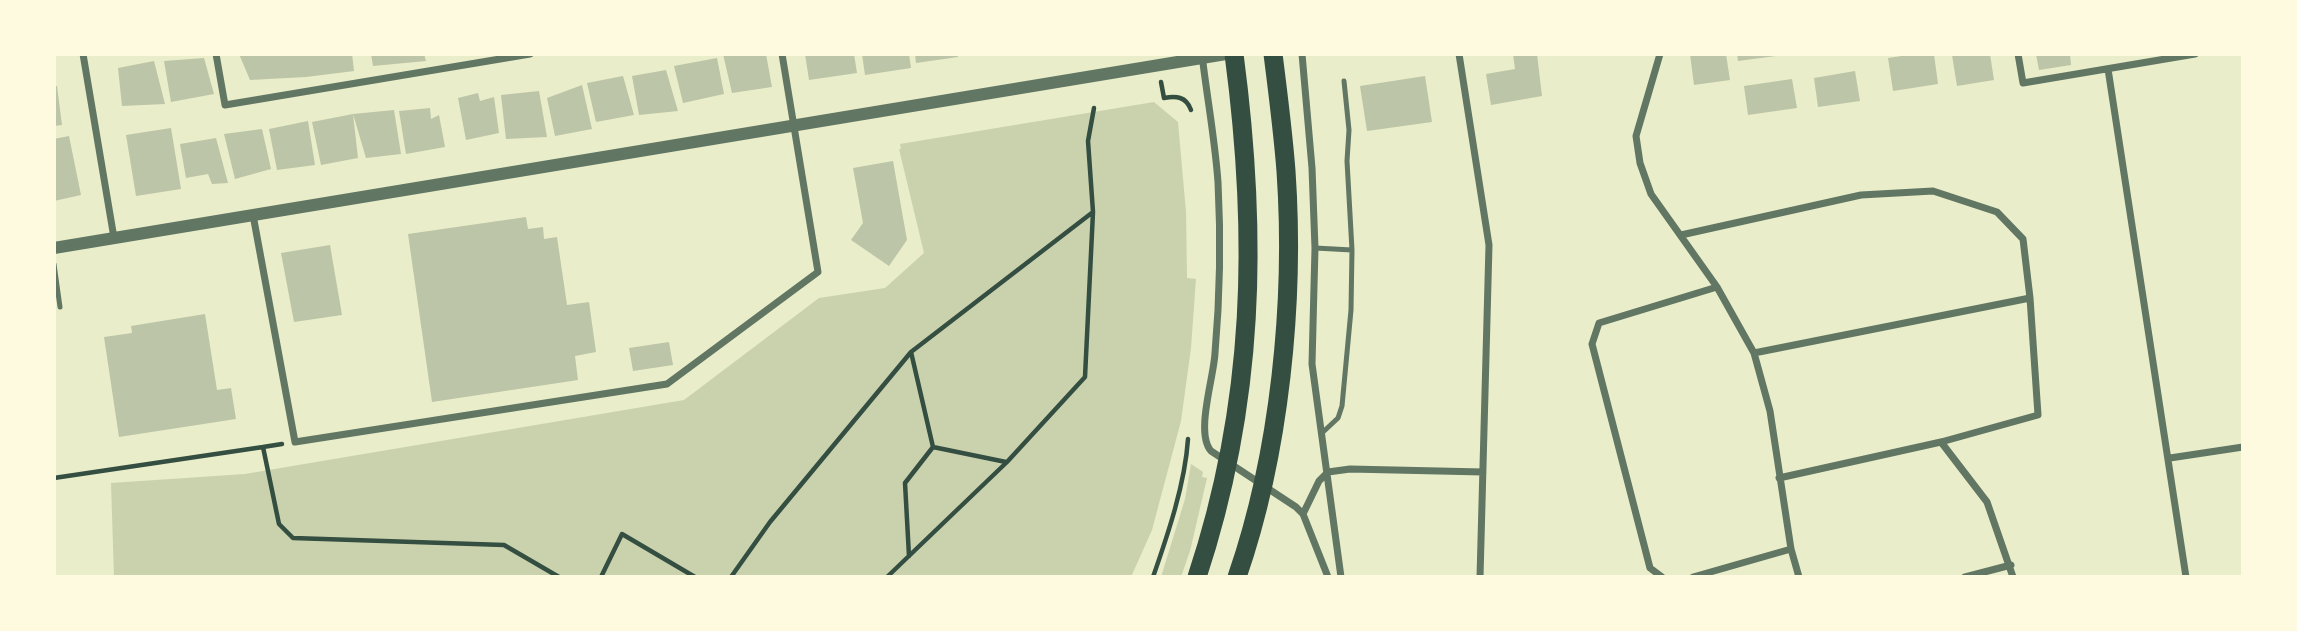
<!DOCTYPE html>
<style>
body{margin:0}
#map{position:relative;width:2297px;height:631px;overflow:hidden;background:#e9edc9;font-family:Lora,serif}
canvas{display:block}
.frame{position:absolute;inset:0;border:56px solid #fefae0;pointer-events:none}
</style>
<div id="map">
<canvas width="2297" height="631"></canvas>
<div class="frame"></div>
</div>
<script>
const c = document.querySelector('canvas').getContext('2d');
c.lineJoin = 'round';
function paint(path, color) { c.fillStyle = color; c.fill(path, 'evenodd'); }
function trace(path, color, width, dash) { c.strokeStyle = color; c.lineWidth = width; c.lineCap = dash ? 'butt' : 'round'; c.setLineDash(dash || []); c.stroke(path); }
const green = new Path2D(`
 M1154 102 1178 122 1186 212 1187 278 1196 279 1191 348 1181 421 1152 530 1131 577H114L111 483 245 474 684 400 819 298 885 288 924 253 899 149H901L900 144Z
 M1191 464 1203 472 1202 477 1207 478 1190 551 1181 577H1161L1185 499Z`);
const building = new Path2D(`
 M239 54H352L354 71 306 77 250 80Z
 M371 54H424L426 61 373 66Z
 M723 54H766L772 87 732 93Z
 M805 54H854L857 73 809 80Z
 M862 54H909L911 68 865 75Z
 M915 54H957L958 57 916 63Z
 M1513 54H1537L1542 96 1491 105 1486 74 1515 69Z
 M1690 54H1726L1730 80 1694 85Z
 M1737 54H1776V56L1738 61Z
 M1915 54H1934L1938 84 1893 91 1888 58Z
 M1960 54H1990L1994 80 1957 86 1952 55Z
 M2036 54H2070L2071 65 2039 70Z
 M204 58 214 94 171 102 164 61Z
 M717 58 724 94 683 103 674 66Z
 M154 61 165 104 122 106 118 68Z
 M666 70 678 111 639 115 632 76Z
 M1855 71 1860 101 1818 107 1814 78Z
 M623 76 634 115 596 122 587 83Z
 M1425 76 1432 122 1367 131 1360 86Z
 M1792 79 1797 108 1748 115 1744 86Z
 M582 85 592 129 555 136 547 98Z
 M54 86H57L62 125 54 126Z
 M539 91 547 137 506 139 501 95Z
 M478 93 480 101 494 97 499 133 466 140 458 98Z
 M430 108 431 119 439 115 445 147 406 154 399 111Z
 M394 110 401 154 366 158 353 114 358 158 321 165 312 122 353 114Z
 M308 121 315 165 277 170 269 129Z
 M171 128 181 189 136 196 126 135Z
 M262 129 271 169 235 179 224 134Z
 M69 136 81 195 54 201V139Z
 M216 138 228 183 212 184 208 174 186 178 180 144Z
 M893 161 907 240 889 266 851 240 863 223 853 168Z
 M526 217 528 229 543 227 544 239 557 237 567 305 589 302 596 352 575 356 578 380 432 402 408 234Z
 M330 245 342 315 294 322 281 253Z
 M205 314 217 390 231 388 236 419 119 437 104 337 132 333 131 326Z
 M669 342 673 365 633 371 629 348Z`);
const path = new Path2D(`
 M1161 82 1164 98C1176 96 1186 96 1191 110
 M1093 212 1088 141 1094 108
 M911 352 933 447
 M282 444 263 447 279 524 293 538 504 545 559 577
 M54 478 263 447
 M909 556 905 483 933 447 1006 462
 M601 577 622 534 695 577
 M731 577 770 522 911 352 1093 212 1085 377 1007 462 887 577
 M1153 577C1168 534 1185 484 1188 439`);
const service = new Path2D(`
 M1315 248 1352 250
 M54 264 60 307
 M1322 433 1338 418 1342 406 1351 310 1352 250 1347 161 1349 130 1344 81`);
const minor = new Path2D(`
 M83 54 114 238
 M216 54 225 105 530 54
 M1302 54 1312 168 1315 248 1312 364 1341 577
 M1459 54 1489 245 1480 577
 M1660 54 1636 136 1640 163 1651 194 1717 287 1754 353 1770 411 1791 549 1799 577
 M2018 54 2023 83 2195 54
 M1202 55C1207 97 1215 140 1218 182 1221 239 1220 296 1215 353 1214 377 1195 433 1211 451L1296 507 1303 514 1328 577
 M2108 69 2186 577
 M253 215 295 442 667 384 818 272 782 54
 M1681 235 1861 195 1933 191 1997 212 2023 239 2030 298 2038 415 1941 442 1779 478
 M1754 353 2030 298
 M1941 442 1987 502 2013 577
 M2170 458 2243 447
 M1303 514 1319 481 1328 472 1350 469 1483 472
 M1662 577 1650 568 1592 344 1599 323 1717 287
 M1693 577 1791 549
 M1965 577 2011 565`);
const tertiary = new Path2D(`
 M54 248 1226 54`);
const trunk = new Path2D(`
 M1197 577C1255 402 1258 235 1234 54
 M1237 577C1280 453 1295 301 1286 171 1283 132 1278 93 1273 54`);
paint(green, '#cad2ad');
paint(building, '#bcc5a7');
trace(path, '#344e41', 4.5);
trace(service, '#617663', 5);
trace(minor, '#617663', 7);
trace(tertiary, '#617663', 12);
trace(trunk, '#344e41', 19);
</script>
